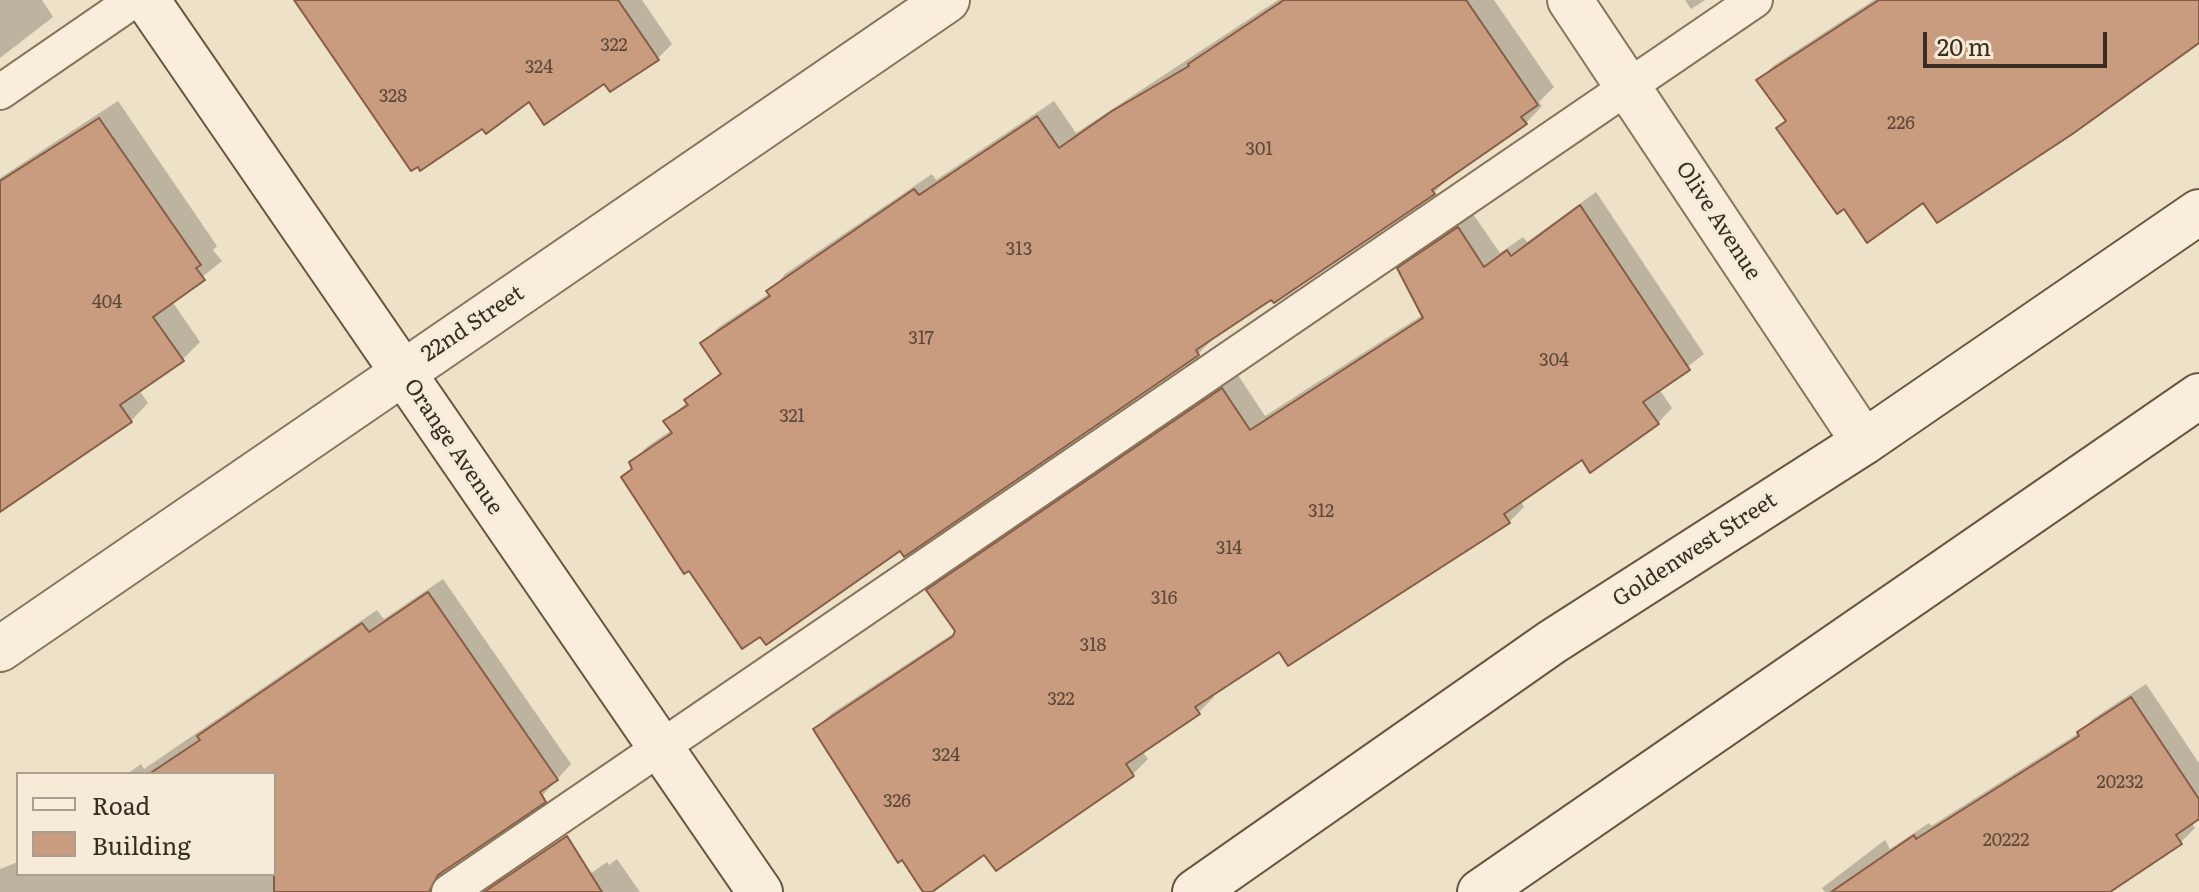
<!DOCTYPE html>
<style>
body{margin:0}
#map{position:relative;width:2199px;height:892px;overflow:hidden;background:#ede1c7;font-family:Literata,serif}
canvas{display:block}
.legend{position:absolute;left:16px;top:772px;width:260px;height:104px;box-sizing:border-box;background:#f5ebd7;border:2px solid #aa9f8e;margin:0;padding:10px 14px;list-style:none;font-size:24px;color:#392c20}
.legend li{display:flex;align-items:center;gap:16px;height:40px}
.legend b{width:40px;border:2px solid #aa9f8e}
.scale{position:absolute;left:1923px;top:32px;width:184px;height:36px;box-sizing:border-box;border:4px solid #392c20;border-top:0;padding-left:10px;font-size:24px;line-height:28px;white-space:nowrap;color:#392c20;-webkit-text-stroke:6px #f5ebd7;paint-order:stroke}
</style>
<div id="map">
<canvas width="2199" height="892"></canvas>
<ul class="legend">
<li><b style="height:10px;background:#f8eedb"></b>Road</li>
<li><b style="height:22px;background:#ca9c7f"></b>Building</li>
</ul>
<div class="scale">20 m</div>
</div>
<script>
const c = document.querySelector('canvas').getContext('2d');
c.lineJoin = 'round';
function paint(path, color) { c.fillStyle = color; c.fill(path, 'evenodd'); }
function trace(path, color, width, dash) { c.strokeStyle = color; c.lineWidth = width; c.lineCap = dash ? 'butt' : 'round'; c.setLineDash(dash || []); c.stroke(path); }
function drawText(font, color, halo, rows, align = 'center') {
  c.font = font + ' Literata,serif'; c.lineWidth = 6; c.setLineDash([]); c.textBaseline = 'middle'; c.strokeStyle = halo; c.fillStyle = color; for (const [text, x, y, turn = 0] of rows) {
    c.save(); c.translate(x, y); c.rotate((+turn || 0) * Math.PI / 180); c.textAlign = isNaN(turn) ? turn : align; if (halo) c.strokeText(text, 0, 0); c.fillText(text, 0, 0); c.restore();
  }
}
const shadow = new Path2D(`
 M0 0H42L53 17 0 58Z
 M297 0H642L672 44 658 58 610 90 604 81 529 99Z
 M1278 0H1494L1554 87 1539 102 1542 106 1526 123 1450 176 1434 193 1272 297 1215 337 1198 354 900 548 624 477 634 467 631 463 648 446 672 430 666 421 722 371 702 343 719 327 770 293 785 274 932 174 936 180 1054 101 1076 133Z
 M1685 0H1705L1691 9Z
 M1874 0H2199V43L1924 200 1844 207 1778 128 1787 119 1759 80 1773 66Z
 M118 101 217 246 213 250 222 261 172 301 200 342 182 360 139 390 148 403 131 421 0 510V178Z
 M1596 192 1704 354 1659 389 1672 408 1658 423 1582 457 1520 500 1524 507 1509 522 1467 549 1280 649 1212 694 1214 697 1199 712 1142 751 1148 759 1133 774 997 868 985 852 928 892 816 729 831 714 957 631 929 590 944 575 1238 375 1265 416 1424 314 1400 269 1415 254 1473 214 1500 253 1523 237 1527 242Z
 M443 579 571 764 542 796 438 867 451 892H0V869L18 862V874H274V774H127L141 764 144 769 377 610 384 619Z
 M2146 684 2199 763V817L2191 822 2195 828 2181 842 2110 892H1825L1822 888 1885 840 1890 849 1929 823 1931 826 2079 733 2094 718Z
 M617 859 640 892H564L607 862 609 865Z`);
const building = new Path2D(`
 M294 0H618L659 60 610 92 604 84 544 125 529 102 486 134 482 129 420 171 418 167 411 171Z
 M1284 0H1466L1538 105 1521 117 1527 124 1432 190 1435 194 1274 303 1271 300 1196 350 1199 355 904 557 900 551 766 645 760 637 742 649 689 571 684 574 621 477 632 469 629 462 672 433 663 421 688 405 684 400 721 374 700 343 770 296 766 291 914 189 919 195 1037 116 1059 148 1112 111 1189 66 1188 64Z
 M1879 0H2199V43L2071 135 1937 223 1923 203 1867 243 1844 209 1837 214 1776 128 1786 121 1756 80Z
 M99 118 201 265 196 268 205 280 153 317 184 361 120 405 132 422 0 512V181Z
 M1580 205 1690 370 1643 402 1659 424 1590 473 1582 460 1504 514 1510 523 1288 666 1279 652 1195 707 1200 714 1126 764 1134 776 996 871 984 855 932 892H923L902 860 898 863 813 729 953 636 955 631 926 590 1222 388 1250 430 1423 318 1397 268 1458 227 1484 267 1507 250 1511 256Z
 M428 592 558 780 540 792 546 802 438 875 429 892H274V774H149L200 740 197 736 362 623 369 632Z
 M2131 697 2199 799V819L2176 835 2182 844 2110 892H1831L1914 835 1916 839 2079 736 2077 732Z
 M567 836 602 892H484Z`);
const lane = new Path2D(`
 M0 92 134 0
 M449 892 1755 0`);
const street = new Path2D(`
 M1570 0 1864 442
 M0 649 947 0`);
const secondary = new Path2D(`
 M147 0 760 892
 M1195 892 1552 642 1864 442 2199 212
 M1480 892 2199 396`);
const numberNames = [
 ["322",614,46],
 ["324",539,68],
 ["328",393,97],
 ["226",1901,124],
 ["301",1259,150],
 ["313",1019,250],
 ["404",107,303],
 ["317",921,339],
 ["304",1554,361],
 ["321",792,417],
 ["312",1321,512],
 ["314",1229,549],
 ["316",1164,599],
 ["318",1093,646],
 ["322",1061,700],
 ["324",946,756],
 ["20232",2120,783],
 ["326",897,802],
 ["20222",2006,841]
];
const streetNames = [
 ["Olive Avenue",1718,221,57],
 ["22nd Street",473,324,-34],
 ["Orange Avenue",453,447,56],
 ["Goldenwest Street",1695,550,-33]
];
paint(shadow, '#0003');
paint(building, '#ca9c7f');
trace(building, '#875c44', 2);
trace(lane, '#88735d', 38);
trace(street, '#88735d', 48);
trace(secondary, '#6a5440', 48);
trace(lane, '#f8eedb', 34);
trace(street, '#f8eedb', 44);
trace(secondary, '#f8eedb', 44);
drawText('18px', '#5d4838', null, numberNames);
drawText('22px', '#392c20', '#f5ebd7', streetNames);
</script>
